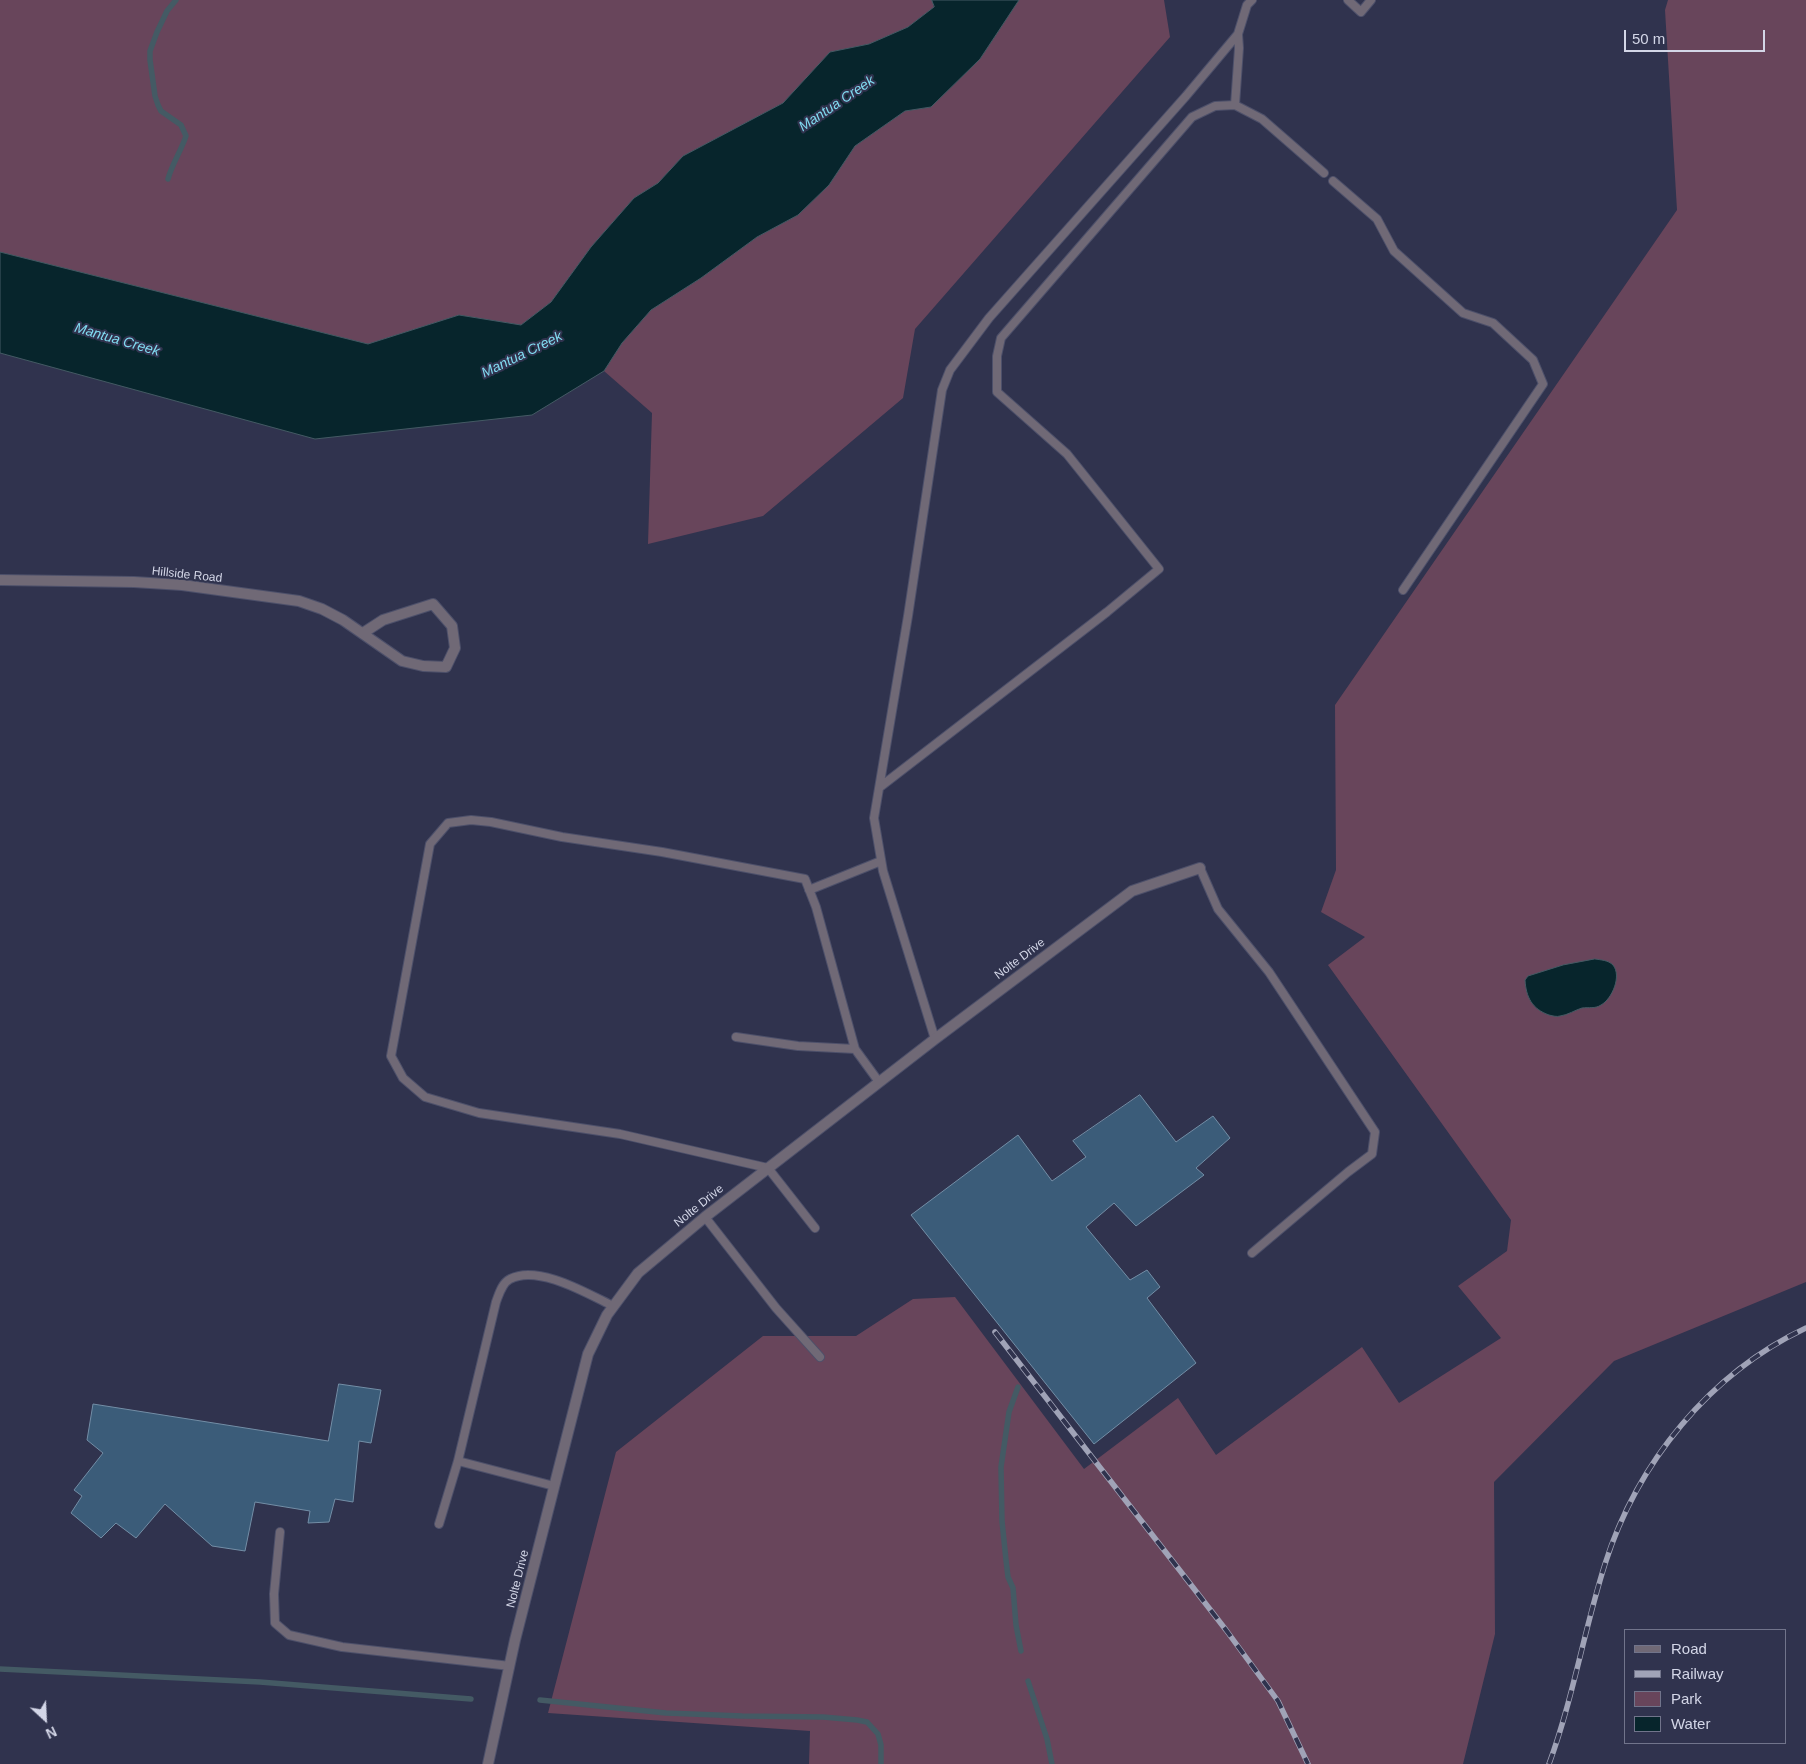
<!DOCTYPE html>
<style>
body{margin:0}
#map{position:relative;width:1806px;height:1764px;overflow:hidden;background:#30334e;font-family:Helvetica,sans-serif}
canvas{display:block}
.legend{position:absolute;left:1624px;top:1629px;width:162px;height:115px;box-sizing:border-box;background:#30334e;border:1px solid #71748b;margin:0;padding:6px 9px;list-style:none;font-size:15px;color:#d3d6e7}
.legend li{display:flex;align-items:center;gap:10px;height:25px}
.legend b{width:25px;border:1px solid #71748b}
.north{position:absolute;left:20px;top:1694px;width:50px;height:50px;-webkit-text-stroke:4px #30334e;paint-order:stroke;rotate:155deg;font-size:14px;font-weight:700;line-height:20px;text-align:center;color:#d3d6e7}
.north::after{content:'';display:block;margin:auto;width:18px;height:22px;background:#d3d6e7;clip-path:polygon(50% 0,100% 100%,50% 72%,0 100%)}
.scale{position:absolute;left:1624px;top:30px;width:141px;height:22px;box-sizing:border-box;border:2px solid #d3d6e7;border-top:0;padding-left:6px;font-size:15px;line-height:18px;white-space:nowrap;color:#d3d6e7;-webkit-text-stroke:4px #30334e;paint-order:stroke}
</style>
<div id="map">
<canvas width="1806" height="1764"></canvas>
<ul class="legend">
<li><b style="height:6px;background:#706976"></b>Road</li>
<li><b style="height:6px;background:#a0a3b7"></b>Railway</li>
<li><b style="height:14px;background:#68455b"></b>Park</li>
<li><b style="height:14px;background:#07252c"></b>Water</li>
</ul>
<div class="north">N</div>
<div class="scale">50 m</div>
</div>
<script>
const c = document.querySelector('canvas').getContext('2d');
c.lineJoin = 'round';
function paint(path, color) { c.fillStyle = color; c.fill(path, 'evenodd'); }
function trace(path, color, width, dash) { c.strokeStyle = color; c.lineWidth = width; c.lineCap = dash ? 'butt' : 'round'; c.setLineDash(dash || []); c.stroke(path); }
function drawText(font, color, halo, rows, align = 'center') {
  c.font = font + ' Helvetica,sans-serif'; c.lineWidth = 4; c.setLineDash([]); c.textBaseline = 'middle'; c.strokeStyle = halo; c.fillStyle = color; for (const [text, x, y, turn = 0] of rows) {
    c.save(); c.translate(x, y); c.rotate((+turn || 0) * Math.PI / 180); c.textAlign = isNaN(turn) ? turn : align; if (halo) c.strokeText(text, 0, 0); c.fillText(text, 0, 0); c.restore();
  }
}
const green = new Path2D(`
 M0 0H932L934 7 908 27 869 44 830 52 783 103 683 156 658 183 634 198 591 247 551 302 521 325 459 315 368 344 0 252Z
 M1019 0H1164L1170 37 915 329 903 398 763 516 648 544 652 413 604 371 622 343 651 310 701 278 757 237 798 215 829 185 855 146 905 111 931 107 980 59Z
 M1668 0H1806V1282L1614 1361 1494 1482 1495 1634 1463 1764H809L810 1731 548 1713 616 1452 763 1336H856L913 1299 955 1297 1084 1469 1178 1398 1216 1455 1362 1347 1399 1403 1501 1338 1458 1286 1507 1251 1511 1220 1328 965 1365 937 1321 912 1336 870 1335 705 1677 210 1665 10Z`);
const water = new Path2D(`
 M932 0H1019L980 59 931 107 905 111 855 146 829 185 798 215 757 237 701 278 651 310 622 343 604 371 532 415 315 439 0 353V252L368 344 459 315 521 325 551 302 591 247 634 198 658 183 683 156 783 103 830 52 869 44 908 27 934 7Z
 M1595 959C1601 960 1608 960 1613 965 1622 976 1612 999 1601 1005 1595 1009 1589 1007 1582 1008 1575 1010 1568 1015 1560 1016 1557 1017 1553 1016 1549 1015 1532 1009 1526 997 1525 980L1528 976 1563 965Z`);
const stream = new Path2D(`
 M168 179C172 164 181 151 186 136L181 125 161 111 158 105 155 96 150 60V51L157 32 167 11 176 0
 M1018 1387 1009 1412 1001 1467 1002 1521 1006 1560 1008 1577 1013 1588 1016 1625 1021 1651
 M0 1669 260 1682 471 1699
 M1028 1681 1047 1739 1052 1764
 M540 1700 666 1713 742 1716 823 1717 857 1720 867 1722 878 1734 881 1745V1764`);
const building = new Path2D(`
 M1140 1095 1176 1142 1213 1116 1230 1138 1196 1168 1204 1175 1136 1226 1114 1203 1086 1227 1130 1280 1147 1270 1160 1287 1147 1298 1196 1363 1094 1444 911 1215 1018 1135 1052 1181 1086 1157 1073 1141Z
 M339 1384 381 1390 371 1443 359 1441 353 1502 335 1499 329 1522 308 1523 310 1511 255 1502 245 1551 212 1546 165 1504 136 1538 116 1523 101 1538 71 1513 82 1496 74 1490 103 1453 87 1440 93 1404 328 1441Z`);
const lane = new Path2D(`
 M1348 0 1361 12 1371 0
 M1235 105 1262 119 1324 173
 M1333 181 1377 219 1394 251 1463 313 1493 323 1533 360 1543 384 1403 590
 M880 787 1107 612 1159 569 1067 454 997 392V356L1001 338 1192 117 1215 106 1235 105 1239 48 1238 34
 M1200 868 1218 909 1269 972 1375 1132 1372 1154 1348 1172 1252 1253
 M809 890 881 861
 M736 1037 798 1046 855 1049
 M935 1039 883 871 874 818 908 616 942 390 950 370 989 318 1186 96 1238 34 1247 5 1252 0
 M705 1217 776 1308 820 1357
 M815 1228 768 1168 620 1134 479 1113 425 1097 403 1078 391 1056 430 844 448 823 471 820 491 822 562 837 662 852 805 879 816 907 855 1049 879 1082
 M458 1461 496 1302C499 1294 502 1283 510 1279 538 1264 588 1294 613 1306
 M439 1524 458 1461 554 1486
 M280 1532 274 1594 275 1623 289 1635 342 1647 510 1666`);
const street = new Path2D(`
 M0 580 134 582 182 585 299 601 322 609 343 620 402 661 423 666 446 667 455 648 452 626 433 604 383 620 363 633
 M488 1764 515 1640 588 1354 607 1315 638 1273 705 1217 935 1039 1132 891 1200 868`);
const rail = new Path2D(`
 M995 1332 1226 1630 1278 1701 1308 1764
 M1549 1764C1573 1699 1584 1630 1605 1564 1637 1463 1710 1373 1806 1328`);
const streetNames = [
 ["Hillside Road",187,575,6],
 ["Nolte Drive",1020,959,-37],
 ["Nolte Drive",699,1206,-39],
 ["Nolte Drive",518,1579,-76]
];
const waterNames = [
 ["Mantua Creek",837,104,-34],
 ["Mantua Creek",117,340,16],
 ["Mantua Creek",522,355,-26]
];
paint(green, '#68455b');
paint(water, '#07252c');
trace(water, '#445a64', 1);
trace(stream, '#445a64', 5.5);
paint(building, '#3b5c79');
trace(building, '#738ea6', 1);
trace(lane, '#4d506a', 10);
trace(street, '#4d506a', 12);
trace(lane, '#706976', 8);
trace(street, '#706976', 10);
trace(rail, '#a0a3b7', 5.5);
trace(rail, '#30334e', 4, [11]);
drawText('12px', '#d3d6e7', '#30334e', streetNames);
drawText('italic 14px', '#81dbf1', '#30334e', waterNames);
</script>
